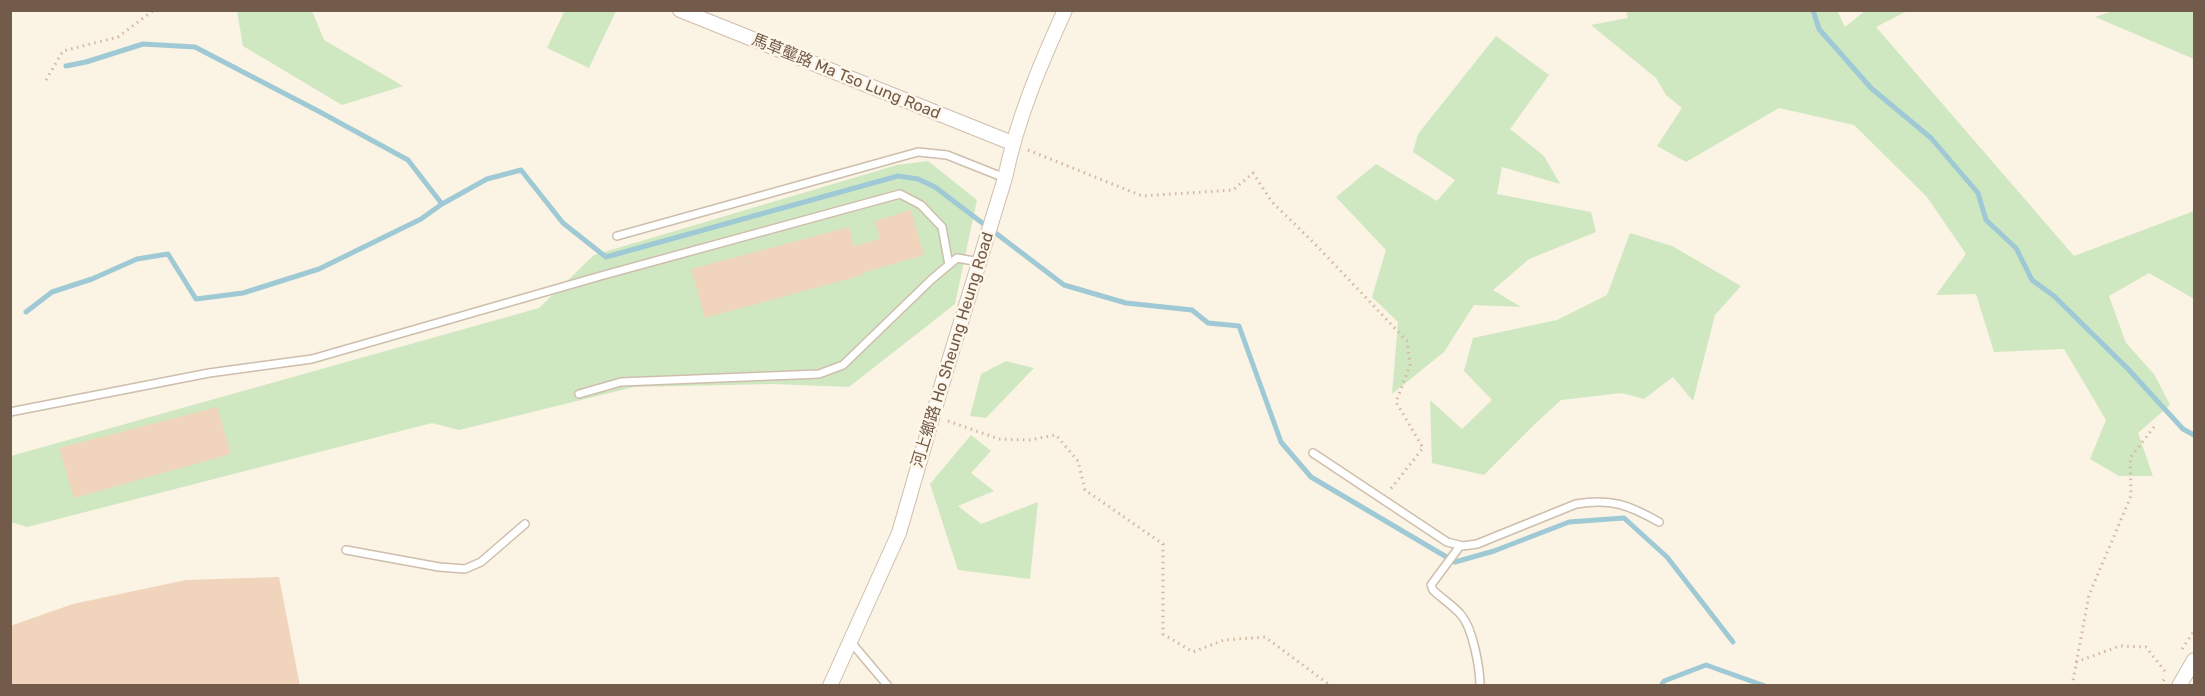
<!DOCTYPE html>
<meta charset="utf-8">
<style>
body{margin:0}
#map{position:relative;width:2205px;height:696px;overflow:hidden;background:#fbf3e3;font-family:Rubik,sans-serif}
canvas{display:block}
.frame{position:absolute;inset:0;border:12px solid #725b4a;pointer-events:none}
</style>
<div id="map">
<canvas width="2205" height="696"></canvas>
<div class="frame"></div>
</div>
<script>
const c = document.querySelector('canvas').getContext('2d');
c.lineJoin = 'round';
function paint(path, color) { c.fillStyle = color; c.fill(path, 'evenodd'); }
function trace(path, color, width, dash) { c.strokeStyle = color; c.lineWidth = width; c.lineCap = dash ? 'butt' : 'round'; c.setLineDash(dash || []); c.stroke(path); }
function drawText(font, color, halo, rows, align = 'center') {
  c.font = font + ' Rubik,"Noto Sans SC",sans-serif'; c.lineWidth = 5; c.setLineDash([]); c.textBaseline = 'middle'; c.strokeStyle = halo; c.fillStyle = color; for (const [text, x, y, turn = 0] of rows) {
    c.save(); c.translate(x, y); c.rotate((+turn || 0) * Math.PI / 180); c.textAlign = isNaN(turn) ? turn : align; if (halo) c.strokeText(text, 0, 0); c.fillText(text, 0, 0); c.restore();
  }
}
const green = new Path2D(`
 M565 10 616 11 589 68 547 48Z
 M1837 10 1845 27 1865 11H1907L1876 27 2074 256 2194 211V299L2149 273 2109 296 2126 343 2154 374 2170 405 2138 433 2153 476H2119L2090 459 2106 420 2064 349 1994 352 1976 294 1936 295 1966 254 1927 197 1854 125 1779 108 1686 162 1657 146 1682 108 1666 95 1656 78 1591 25 1628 18 1626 11Z
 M237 11H312L324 40 403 86 342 105 243 46Z
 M2113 11H2194V59L2095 17Z
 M1496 36 1549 75 1510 129 1544 156 1560 184 1502 167 1497 194 1591 212 1596 232 1529 259 1493 290 1521 307 1474 305 1444 352 1392 394 1398 322 1372 297 1386 250 1336 197 1376 164 1437 201 1455 180 1413 152 1418 134Z
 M928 161 977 200 955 304 849 387 774 384 634 387 459 430 432 423 27 527 11 522V456L539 308 594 255 897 165Z
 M1630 233 1672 246 1741 286 1715 315 1693 401 1673 377 1644 399 1622 393 1561 400 1535 424 1484 475 1432 463 1430 400 1462 429 1492 400 1464 371 1473 338 1557 320 1607 295Z
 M1006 361 1034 368 986 418 970 416 981 374Z
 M971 435 991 451 971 473 994 491 958 506 981 524 1038 502 1030 579 958 570 930 484Z`);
const stream = new Path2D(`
 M1813 10 1819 29 1871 88 1931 138 1978 193 1986 220 2016 248 2032 280 2054 296 2128 369 2183 429 2194 435
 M66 66 86 62 143 44 195 47 320 112 408 160 442 204 487 179 521 170 563 223 606 257 898 176 918 179 935 187 1064 285 1126 303 1192 310 1208 323 1239 326 1281 442 1311 477 1455 562 1494 551 1569 522 1624 518 1667 557 1733 642
 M26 312 52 292 92 279 137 259 168 254 196 299 243 293 319 269 421 219 442 204
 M1661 686 1664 681 1706 665 1765 686`);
const building = new Path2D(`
 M911 210 924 255 862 273 863 275 705 318 691 269 849 227 854 246 880 239 875 221Z
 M217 407 231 454 74 498 59 448Z
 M279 577 300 686H10V626L73 604 186 580Z`);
const path = new Path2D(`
 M46 80 63 51 118 37 154 10
 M1028 150 1142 196 1233 190 1253 173 1272 202 1315 244 1407 341 1410 365 1396 402 1423 448 1389 491
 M948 421 999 439 1029 440 1056 435 1078 461 1085 490 1163 544V634L1193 652 1224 640 1265 637 1331 686
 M2182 649 2194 631
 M2076 662 2120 646 2146 647 2167 674
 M2072 686 2089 595 2131 496 2130 458 2154 427
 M2160 686 2165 678`);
const service = new Path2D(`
 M617 236 918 152 947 155 1005 178
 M579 394 621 382 819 374 843 365 932 279 957 258 980 262
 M10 412 209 373 312 359 604 275 900 194 921 205 942 227 949 265
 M1313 453 1447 542 1463 546 1477 544 1576 504C1611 498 1629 505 1659 522
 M1460 546 1431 585 1433 590C1442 599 1454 606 1462 616 1473 630 1480 668 1480 686
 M346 550 439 567 465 569 481 562 525 524
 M850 641 888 686`);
const minor = new Path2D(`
 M680 10 1012 143
 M830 686 899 533 942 384 1005 178C1017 119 1040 65 1065 10
 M2179 686 2194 660`);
const streetNames = [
 ["馬草壟路 Ma Tso Lung Road",846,77,22],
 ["河上鄉路 Ho Sheung Heung Road",953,350,-73]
];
paint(green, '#cfe8c2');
trace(stream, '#9fcad5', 5);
paint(building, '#f0d4bc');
trace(service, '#cebead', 10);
trace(minor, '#cebead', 16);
trace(path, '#d4b79f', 3, [1.5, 4.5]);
trace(service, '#fff', 7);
trace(minor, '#fff', 14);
drawText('16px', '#725b4a', '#fef7e9', streetNames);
</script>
